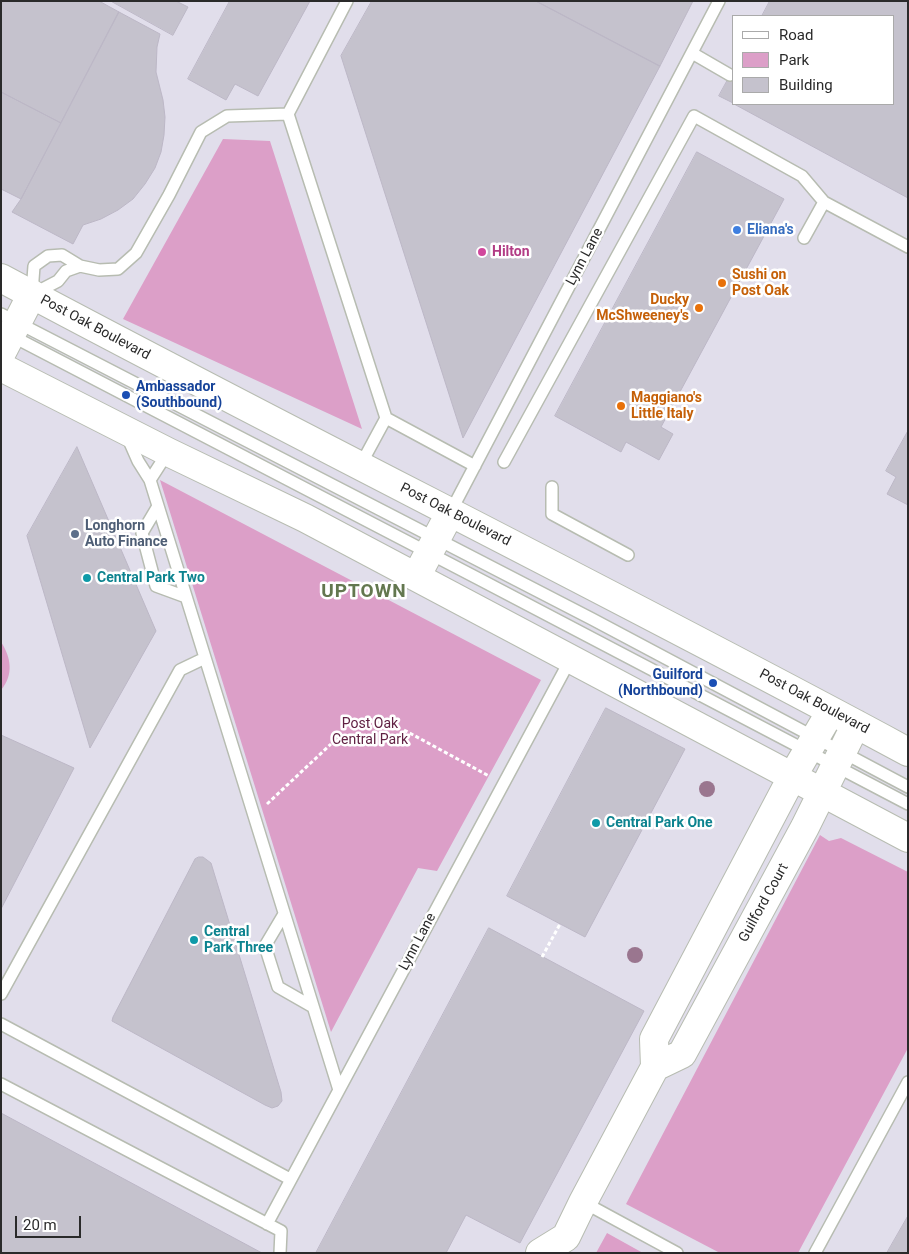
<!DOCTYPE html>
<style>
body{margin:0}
#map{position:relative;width:909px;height:1254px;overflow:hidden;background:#e1deeb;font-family:Roboto,sans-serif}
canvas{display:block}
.frame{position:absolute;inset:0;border:2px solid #2a2a2a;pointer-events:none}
.legend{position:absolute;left:732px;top:15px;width:162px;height:90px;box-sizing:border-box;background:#fff;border:1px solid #aaa;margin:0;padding:6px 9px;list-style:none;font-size:15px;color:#2a2a2a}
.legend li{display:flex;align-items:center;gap:10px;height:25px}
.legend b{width:25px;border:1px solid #aaa}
.scale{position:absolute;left:15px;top:1216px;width:66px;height:22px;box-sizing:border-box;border:2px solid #2a2a2a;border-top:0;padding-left:6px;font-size:15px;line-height:18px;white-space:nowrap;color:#2a2a2a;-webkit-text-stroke:4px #fff;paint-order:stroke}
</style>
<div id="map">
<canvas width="909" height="1254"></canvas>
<div class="frame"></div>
<ul class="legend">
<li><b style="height:6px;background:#fff"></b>Road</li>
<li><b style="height:14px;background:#dc9fc8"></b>Park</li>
<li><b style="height:14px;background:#c5c2cd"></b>Building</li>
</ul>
<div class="scale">20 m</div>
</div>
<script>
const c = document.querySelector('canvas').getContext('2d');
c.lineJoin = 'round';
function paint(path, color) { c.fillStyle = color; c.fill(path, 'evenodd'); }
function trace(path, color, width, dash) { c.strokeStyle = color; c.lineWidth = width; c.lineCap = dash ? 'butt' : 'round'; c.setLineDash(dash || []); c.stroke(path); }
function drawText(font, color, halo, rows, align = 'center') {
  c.font = font + ' Roboto,sans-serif'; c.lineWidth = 5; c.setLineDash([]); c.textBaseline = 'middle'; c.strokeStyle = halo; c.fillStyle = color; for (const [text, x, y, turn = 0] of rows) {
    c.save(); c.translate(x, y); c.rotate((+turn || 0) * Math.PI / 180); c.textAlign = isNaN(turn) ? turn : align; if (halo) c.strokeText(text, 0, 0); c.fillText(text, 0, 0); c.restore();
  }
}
const green = new Path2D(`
 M223 139 270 141 362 429 123 319Z
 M160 480 541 680 437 871 418 868 331 1032Z
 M1 642C11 657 14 675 1 690Z
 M820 835 829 841 841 838 908 872V1048L798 1253H720L626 1204Z
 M607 1233 643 1253H596Z`);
const building = new Path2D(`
 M1 1H99L119 12 61 123 1 92Z
 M111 1H176L188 7 173 35Z
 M230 1H310L258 96 235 84 226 100 188 79Z
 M372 1H536L660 66 463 438 341 56Z
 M536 1H693L660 66Z
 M770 1H908V198L734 104H893V16H762Z
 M119 12 160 34 157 47 156 72 163 100 165 117 164 135 161 152 155 168 145 184 133 199 118 210 101 219 83 225 73 244 12 212 21 199Z
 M733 70V103L719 96Z
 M1 92 61 123 21 199 1 189Z
 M697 152 784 199 661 427 673 434 659 460 626 442 621 452 555 416Z
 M908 431V505L887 494 896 477 886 471Z
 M77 447 156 631 90 748 27 536Z
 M606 708 685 749 585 937 507 896Z
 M1 735 74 768 1 909Z
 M199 857H203L211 863 281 1092 282 1101 278 1106 272 1108 265 1105 112 1021 113 1017 195 859Z
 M489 928 644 1011 520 1243 466 1215 446 1253H316Z
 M1 1113 262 1253H1Z
 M908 1216V1253H887Z`);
const path = new Path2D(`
 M404 730 489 776
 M267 804 331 744
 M542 957 560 924`);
const lane = new Path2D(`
 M347 1 288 114 386 418 360 466
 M692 53 730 75
 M804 238 824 202
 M32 293 34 266 48 256 62 255 80 266 99 270 118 269 136 253 169 195 201 132 227 116 288 114
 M33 294 58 281 66 271 80 266
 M1 314 592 619 908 787
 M10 335 479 579 908 804
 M386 418 475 466
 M127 436 138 461 150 480 339 1090
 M504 462 694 116 802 176 824 202 908 247
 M150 480 168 452
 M552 487V514L628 555
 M158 506 142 533 156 586 186 597
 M450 513 719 1
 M284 914 265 946 278 987 313 1007
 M1 994 180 670 205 658
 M1 1024 290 1179
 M1 1084 281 1231 280 1253
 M583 1202 677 1253
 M267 1224 570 660
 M815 1253 908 1082`);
const secondary = new Path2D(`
 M1 278C302 439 608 590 908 752
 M1 354 32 294
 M1 367 168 452 305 518 908 838
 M416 577 450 513
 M655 1067 682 1054 805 827 856 724
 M540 1253 566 1237 583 1202 655 1067 654 1039 792 777 831 711`);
const trees = [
 [707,789],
 [635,955]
];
const markers = [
 [737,230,5,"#3f7fe0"],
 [482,252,5,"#d1479c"],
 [722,283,5,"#e8710a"],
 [699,308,5,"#e8710a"],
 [126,395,5,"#1a4fb4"],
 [621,406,5,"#e8710a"],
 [75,534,5,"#5c6f8a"],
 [87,578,5,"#0f9aa8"],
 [713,683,5,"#1a4fb4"],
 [596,823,5,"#0f9aa8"],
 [194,940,5,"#0f9aa8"]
];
const shopNames = [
 ["Eliana's",747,230]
];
const hotelNames = [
 ["Hilton",492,252]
];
const streetNames = [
 ["Lynn Lane",585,257,-62],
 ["Post Oak Boulevard",95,328,28],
 ["Post Oak Boulevard",455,515,27],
 ["Post Oak Boulevard",814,702,28],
 ["Guilford Court",764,903,-61],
 ["Lynn Lane",418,942,-62]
];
const foodNames = [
 ["Sushi on",732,275],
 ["Post Oak",732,291],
 ["Ducky",689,300,"right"],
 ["McShweeney's",689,316,"right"],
 ["Maggiano's",631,398],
 ["Little Italy",631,414]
];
const transitNames = [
 ["Ambassador",136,387],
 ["(Southbound)",136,403],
 ["Guilford",703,675,"right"],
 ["(Northbound)",703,691,"right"]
];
const serviceNames = [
 ["Longhorn",85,526],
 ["Auto Finance",85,542]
];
const cultureNames = [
 ["Central Park Two",97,578],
 ["Central Park One",606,823],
 ["Central",204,932],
 ["Park Three",204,948]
];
const parkNames = [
 ["Post Oak",370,724],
 ["Central Park",370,740]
];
const districtNames = [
 ["UPTOWN",364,592]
];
paint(green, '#dc9fc8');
paint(building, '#c5c2cd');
trace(building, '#bcb7c6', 1);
trace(lane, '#b7bcb1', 14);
trace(secondary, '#b7bcb1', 30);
trace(path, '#fff', 3, [4, 2.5]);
trace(lane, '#fff', 11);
trace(secondary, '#fff', 28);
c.fillStyle = '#9a768f';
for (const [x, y] of trees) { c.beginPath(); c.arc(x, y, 8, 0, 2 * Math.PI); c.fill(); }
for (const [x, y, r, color] of markers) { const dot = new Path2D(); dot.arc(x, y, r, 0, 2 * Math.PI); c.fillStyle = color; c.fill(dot); trace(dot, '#fff', 2); }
drawText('bold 14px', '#366cbe', '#fff', shopNames, 'left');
drawText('bold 14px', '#b23c85', '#fff', hotelNames, 'left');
drawText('14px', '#2a2a2a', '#fff', streetNames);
drawText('bold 14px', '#c56008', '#fff', foodNames, 'left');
drawText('bold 14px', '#164399', '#fff', transitNames, 'left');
drawText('bold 14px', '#4e5e75', '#fff', serviceNames, 'left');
drawText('bold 14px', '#0d838f', '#fff', cultureNames, 'left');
drawText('14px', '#602143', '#fff', parkNames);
c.letterSpacing = '1px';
drawText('bold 19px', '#63774f', '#fff', districtNames);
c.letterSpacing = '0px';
</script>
